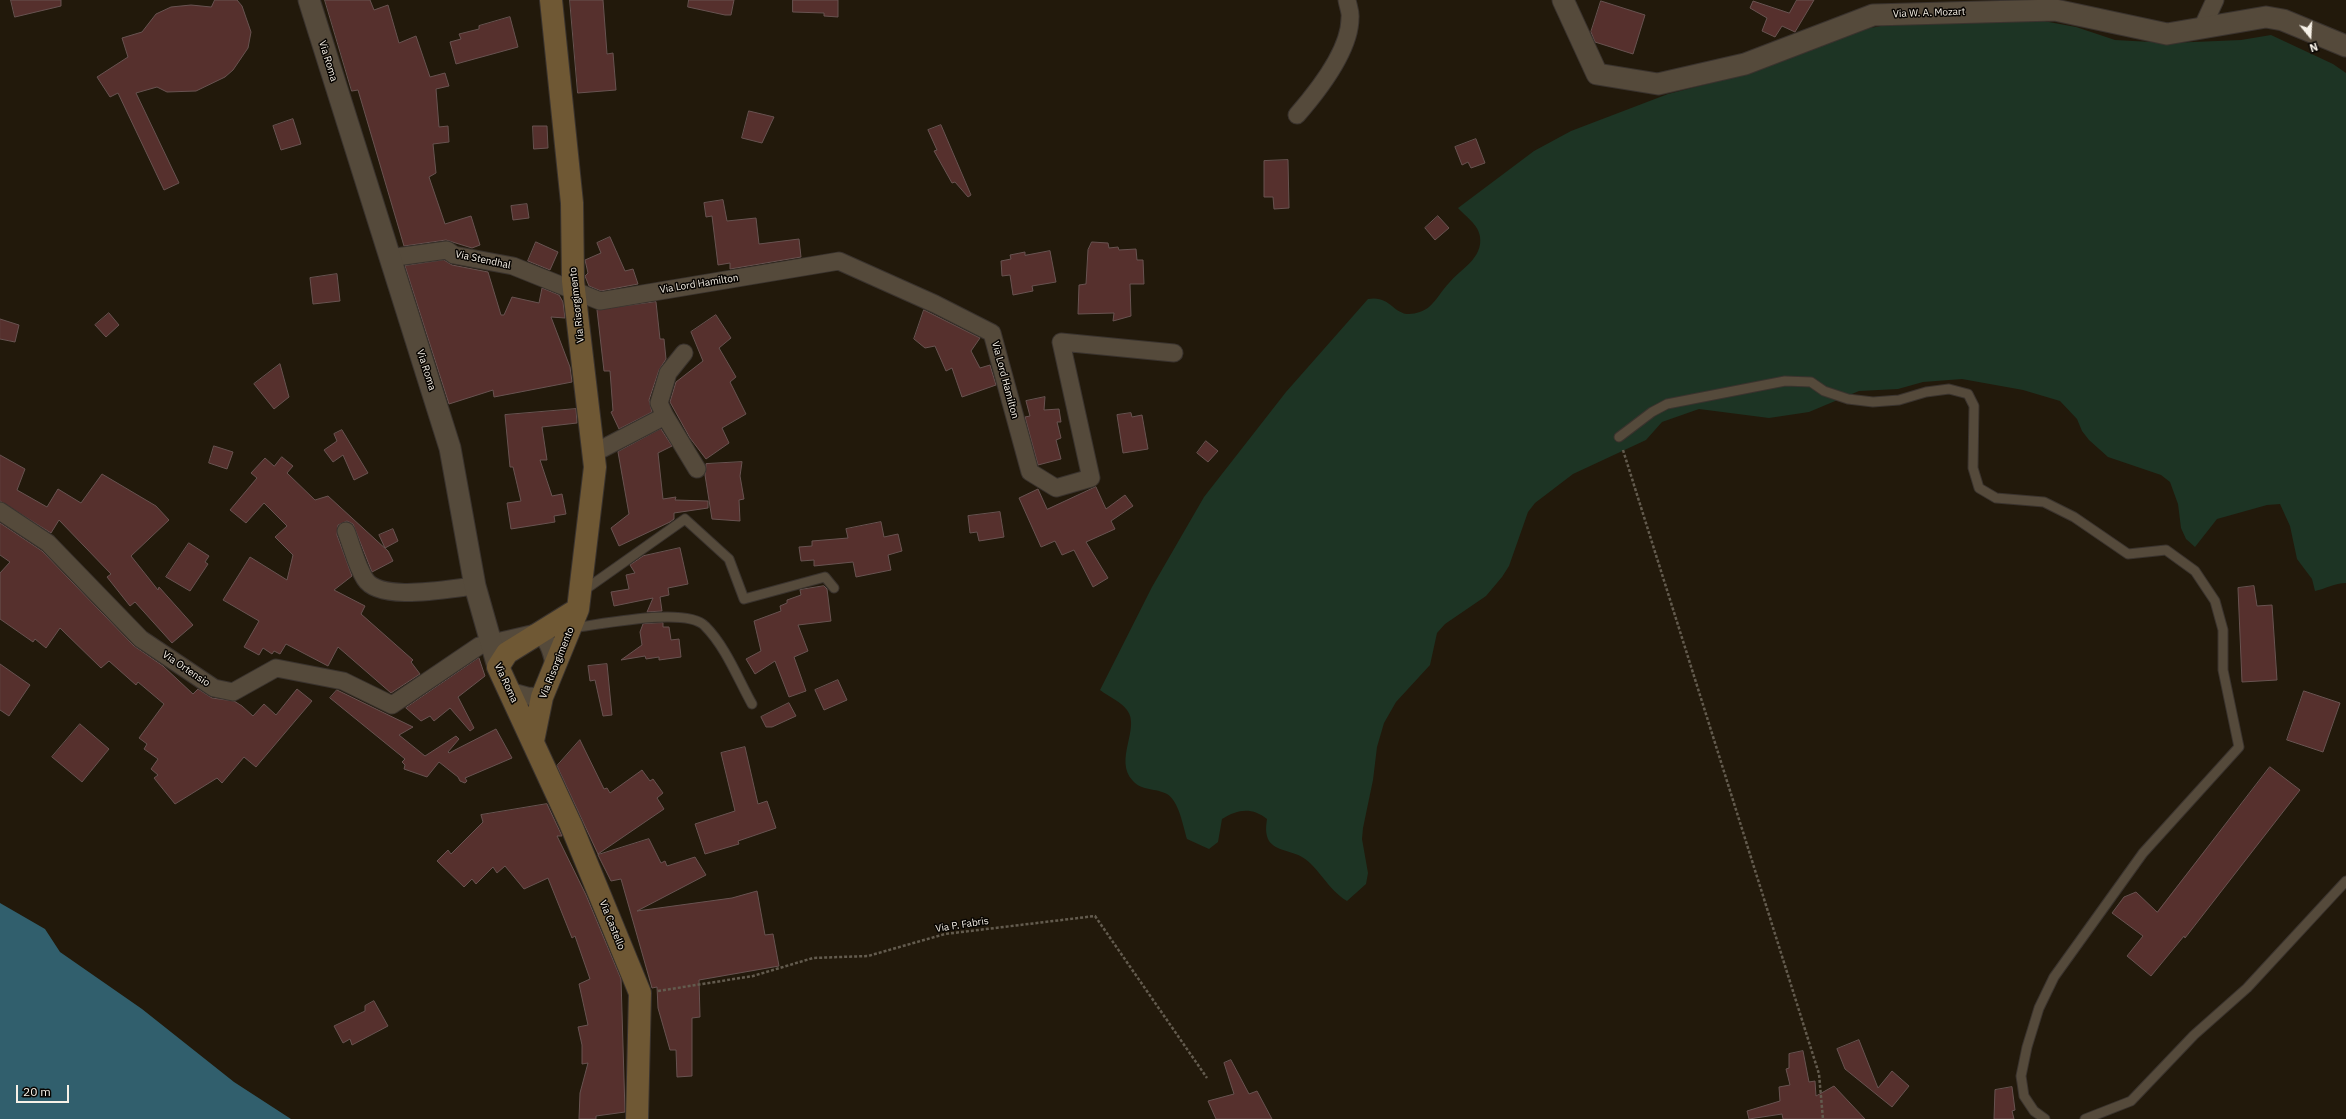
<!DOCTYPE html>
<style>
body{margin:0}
#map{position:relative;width:2346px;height:1119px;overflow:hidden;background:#22190b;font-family:"IBM Plex Sans",sans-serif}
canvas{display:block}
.north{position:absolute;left:2290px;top:16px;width:40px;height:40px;-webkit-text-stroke:3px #080502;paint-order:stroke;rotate:162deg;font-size:11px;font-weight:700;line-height:16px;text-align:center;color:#f7f1e7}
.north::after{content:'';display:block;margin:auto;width:14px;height:18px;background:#f7f1e7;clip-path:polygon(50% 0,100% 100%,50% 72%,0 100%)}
.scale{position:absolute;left:16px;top:1085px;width:53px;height:18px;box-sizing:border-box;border:2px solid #f7f1e7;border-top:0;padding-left:5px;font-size:12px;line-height:14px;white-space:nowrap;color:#f7f1e7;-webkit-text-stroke:3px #080502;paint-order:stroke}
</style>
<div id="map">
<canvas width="2346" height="1119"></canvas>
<div class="north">N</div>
<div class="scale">20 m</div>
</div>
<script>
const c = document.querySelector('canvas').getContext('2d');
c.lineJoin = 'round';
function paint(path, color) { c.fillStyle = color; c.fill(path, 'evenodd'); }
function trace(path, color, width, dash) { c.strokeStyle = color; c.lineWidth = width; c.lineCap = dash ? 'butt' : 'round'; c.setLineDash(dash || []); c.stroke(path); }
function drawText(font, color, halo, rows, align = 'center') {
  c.font = font + ' "IBM Plex Sans",sans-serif'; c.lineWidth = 3; c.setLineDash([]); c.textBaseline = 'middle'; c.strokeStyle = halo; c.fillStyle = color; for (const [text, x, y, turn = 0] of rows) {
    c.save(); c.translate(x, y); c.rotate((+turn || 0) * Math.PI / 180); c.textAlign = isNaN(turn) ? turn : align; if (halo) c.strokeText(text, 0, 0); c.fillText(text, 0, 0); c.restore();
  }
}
const green = new Path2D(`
 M2038 20 2076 27 2115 40 2170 43 2241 40 2271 35 2333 64 2346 73V583C2335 583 2325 589 2315 591L2312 579 2297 559 2290 526 2280 504 2267 505 2217 519 2195 547 2186 539 2181 528 2178 504 2170 482 2161 475 2108 457 2089 440 2082 431 2077 419 2060 401 2023 390 1962 379 1923 382 1898 389 1859 391 1809 412 1769 418 1699 409 1662 422 1646 440 1573 474 1535 503 1528 512 1509 566 1502 577 1486 596 1445 624 1437 633 1430 665 1396 702 1384 723 1377 747 1373 780 1363 828 1362 839 1368 873 1366 884 1347 901C1327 889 1319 867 1302 857 1293 851 1276 851 1269 841 1265 834 1266 826 1267 819 1252 807 1238 809 1222 819L1218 842 1209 849 1187 839C1183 826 1179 801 1167 794 1156 788 1142 791 1133 781 1113 760 1141 728 1127 710 1120 701 1109 697 1100 690L1152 587 1204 497 1286 392 1368 299C1390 295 1393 314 1409 314 1416 314 1424 311 1429 307 1437 300 1442 290 1449 283 1461 269 1483 258 1480 237 1479 225 1465 216 1458 208L1534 151 1571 131 1668 94 1739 76 1855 31 1886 25Z`);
const water = new Path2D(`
 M0 903 45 929 60 952 142 1009 234 1082 291 1119H0Z`);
const building = new Path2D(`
 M11 0H61V6L15 17Z
 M215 0H237L242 6 251 32 248 48 233 70 225 77 196 91 167 92 157 87 136 93 179 183 164 190 118 93 110 97 97 77 128 57 122 38 142 32 156 14 171 7 191 5 211 7Z
 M325 0H370L374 10 388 5 399 43 416 36 430 77 445 73 449 86 436 89 439 127 448 126 449 142 433 144 436 173 429 177 445 224 471 216 480 245 472 248 446 240 404 246 358 90 352 91Z
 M570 0H603L607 54 613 53 616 90 578 93Z
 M689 0H734L731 15H725L688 7Z
 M793 0H838V17L824 16V13L793 12Z
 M1797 0H1814L1795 32 1782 26 1775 37 1762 31 1767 18 1750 8 1753 1 1789 13Z
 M1601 1 1645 15 1633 54 1595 42 1591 32Z
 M510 17 518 47 456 64 450 42 461 39 459 34 479 29V26Z
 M749 111 774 117 762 143 742 138Z
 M293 119 301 144 281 150 273 126Z
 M941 125 971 195 968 197 955 182 952 183 934 151 937 150 928 130Z
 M533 126H547L548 148 534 149Z
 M1476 139 1485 163 1471 168 1468 162 1462 165 1455 147Z
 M1288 160 1289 208 1274 209 1273 197H1264V161Z
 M723 200 727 221 756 218 759 244 799 239 801 257 730 269V263L718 265 712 216 706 217 704 203Z
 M527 204 529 218 513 220 511 206Z
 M1438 216 1449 228 1435 240 1425 228Z
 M610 237 625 271 633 269 638 284 601 291 589 286 585 276 588 273 585 260 601 253 597 243Z
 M536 242 558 252 550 270 528 261Z
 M1092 242 1108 243 1109 248 1118 247 1119 250 1136 249 1137 260H1143L1144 284H1130L1131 316 1113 321 1114 313 1078 314 1079 285 1086 284 1088 250Z
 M1050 251 1056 282 1032 286 1033 291 1013 295 1010 275 1002 276 1001 261 1011 259 1010 255 1025 252V255Z
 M444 260 452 265 488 272 501 315H504L512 297 539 303 542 288 559 295 563 302 565 318 551 317 570 367 572 382 494 397 493 390 449 404 405 266Z
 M337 274 340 301 313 304 310 278Z
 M656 302 660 339H664L666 359 659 370 649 400 652 412 619 429 611 412 613 411 610 371H604L597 310Z
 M924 310 980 338 971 351 980 368 990 365 996 385 962 397 952 368 946 371 935 346 925 348 914 339Z
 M109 313 119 325 106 337 95 325Z
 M716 315 731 338 719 348 736 377 730 382 746 414 722 428 729 443 706 459 690 438 670 402 676 382 703 361 691 332Z
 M0 319 19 325 15 342 0 339Z
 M280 364 289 397 274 409 254 384Z
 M1045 397 1044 410 1059 409 1061 422H1057L1061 438 1056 440 1061 459 1038 465 1025 417 1030 416 1026 401Z
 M576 409 577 423 542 427 547 460H540L552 496 562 494 566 514 554 516 555 522 511 529 507 503 521 501 513 467H510L505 415Z
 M1131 413 1132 417 1142 415 1148 449 1123 453 1117 415Z
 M661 429 672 446 658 453 663 499 676 497 675 500 708 501V508L674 513V519L670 522 619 546 611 528 629 514 618 452Z
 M342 430 368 473 354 480 343 455 333 462 324 450 337 441 334 434Z
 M1206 441 1218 451 1208 462 1197 453Z
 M214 446 233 452 227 469 209 463Z
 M0 455 25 469 17 490 47 507 58 489 81 503 102 474 156 506 169 520 131 556 158 590 159 587 193 625 172 643 135 602 130 606 107 577 111 574 59 520 51 533 0 501Z
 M282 457 293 466 287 473 315 500 328 496 388 551 393 561 372 572 353 524 347 521 338 525 337 535 352 576 334 590 365 606 361 614 413 660 411 662 420 674 391 693 338 647 328 666 286 644 280 654 274 651 272 654 263 648 259 655 244 647 259 621 223 600 250 557 287 580 293 555 275 537 287 526 264 503 246 523 230 510 257 478 251 473 265 458 274 466Z
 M742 462 740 476 744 499 739 500 740 521 712 519 705 475 706 464Z
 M1096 487 1106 509 1125 495 1133 506 1111 521 1115 529 1086 542 1108 578 1093 587 1074 550 1062 555 1055 541 1041 547 1019 498 1038 489 1047 509Z
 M1000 512 1004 537 979 541 977 532 970 533 968 516Z
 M881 522 884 537 898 534 902 551 888 555 891 570 856 577 853 562 814 566V560L801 561 799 547 812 546V541L848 538 846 529Z
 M0 523 42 551 134 646 163 666 193 694 198 689 212 698 234 701 242 706 253 716 264 704 276 715 297 689 312 701 256 767 244 757 222 783 217 778 175 804 154 778 158 775 151 769 158 759 144 749 147 744 139 738 164 704 138 682 136 685 109 661 101 668 60 628 46 648 35 639 33 642 0 619V573L10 562 0 555Z
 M393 529 398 541 385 548 379 535Z
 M189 543 209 556 205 562 208 564 190 591 166 577Z
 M680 548 688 584 668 588 669 595 660 597 662 611 647 612 653 598 614 606 611 592 629 589 626 575 635 573 630 565 643 556Z
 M824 586 827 589 831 621 798 625 808 651 794 657 806 691 789 697 775 661 755 674 746 659 761 651 754 621 781 611 780 606 787 603V600L801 595 800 590Z
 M2254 586 2257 606 2272 605 2277 680 2242 682 2238 588Z
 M663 623V627H669L671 640 679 639 681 657 659 660V657L646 659 645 656 621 660 642 645 640 632 643 624Z
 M479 658 485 676 458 697 474 728 470 731 450 708 434 721 430 716 421 721 406 708Z
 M0 664 30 685 9 716 0 710Z
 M607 664 612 715 603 716 595 680 590 681 588 666Z
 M838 680 847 700 824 710 815 690Z
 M337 690 413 727 399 735 425 756 456 736 459 739 448 752 449 753 496 729 512 758 465 778 467 781 465 783 460 781 458 777 439 762 427 777 404 769 405 765 402 762 405 759 330 698Z
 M2304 691 2340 703 2323 752 2287 740Z
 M789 703 796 716 772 727H766L761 717Z
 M80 724 109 749 82 782 52 757Z
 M580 740 604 789 607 788 610 793 642 770 650 781 653 779 663 793 657 798 664 809 598 854 557 766Z
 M745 747 758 804 767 801 776 828 738 841 739 844 705 854 695 824 735 811 721 753Z
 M2270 767 2300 790 2185 938 2184 936 2151 976 2127 956 2143 936 2112 913 2124 897 2136 892 2157 912Z
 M547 804 562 836H557L586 895 621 979 625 1112 596 1116V1119H579L580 1093 588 1063 582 1064V1045L578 1027 588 1025 579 984 590 979 575 936 572 938 548 878 524 889 505 866 497 873 493 867 476 884 472 879 464 887 437 861 448 850 451 854 483 822 481 815Z
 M649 839 661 863 665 861 667 866 695 857 706 875 637 911 732 898 757 891 765 935 773 934 779 966 699 980 700 1017 692 1018V1076L677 1077 676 1050H670L658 1008 657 987 652 988 621 879 611 881 598 855Z
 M374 1001 388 1026 352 1045 350 1039 343 1043 334 1026 365 1011V1006Z
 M1859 1040 1878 1088 1892 1071 1909 1086 1892 1107 1845 1069 1837 1049Z
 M1803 1051 1809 1082 1815 1081 1816 1096 1834 1086 1865 1119H1783L1782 1114 1749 1119 1747 1111 1780 1101 1779 1087 1790 1085 1786 1069 1789 1068V1054Z
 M1231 1060 1249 1094 1257 1091 1272 1119H1216L1208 1101 1234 1094 1224 1063Z
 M2012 1087 2015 1110 2012 1111 2014 1119H1994L1995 1090Z`);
const path = new Path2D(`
 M1623 450 1819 1074 1823 1119
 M658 991 753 976 813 958 868 956 945 934 1095 916 1207 1078`);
const service = new Path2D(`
 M1619 437 1652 412 1667 404 1785 381 1811 382 1824 391 1848 399 1873 402 1899 400 1926 392 1949 389 1968 394 1974 406 1973 468 1979 488 1996 498 2044 502 2074 517 2128 554 2166 550 2195 571 2215 601 2223 630V670L2239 747 2143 853 2054 977 2039 1008 2027 1047 2021 1076 2024 1096 2034 1111 2045 1119
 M583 591 685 519 729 559 744 599 825 577 834 588
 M571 628C599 625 686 606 705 626 726 647 738 679 752 704
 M2085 1119 2131 1101 2194 1035 2247 988 2346 881`);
const minor = new Path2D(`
 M2202 28 2215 0
 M1297 115C1317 92 1350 50 1350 18 1351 13 1348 6 1347 0
 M389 258 447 250 454 255 513 266 600 301 839 261 935 304 992 333 1030 472 1056 488 1091 478 1061 342 1174 353
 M665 416 659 403 668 373 684 353
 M594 453 665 416 697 469
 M0 511 48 543 141 639 214 688 233 692 276 668 343 681 392 705 479 646 540 632C549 644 553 653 554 668
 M346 531C352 546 356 565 365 579 380 603 451 588 475 586
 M509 691 527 696 542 697`);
const tertiary = new Path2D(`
 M309 0 450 448 475 586 498 667
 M1563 0 1597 74 1658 84 1745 64 1873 15 2055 10 2167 34 2266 17 2283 20 2346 46`);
const secondary = new Path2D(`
 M578 609 507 653 498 667 571 825 640 993 637 1119
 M533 741 542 697 578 609 595 467 573 281 572 203 551 0`);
const streetNames = [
 ["Via W. A. Mozart",1929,13,-2],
 ["Via Roma",328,61,73],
 ["Via Stendhal",483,260,12],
 ["Via Lord Hamilton",699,284,-9],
 ["Via Risorgimento",577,305,-96],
 ["Via Roma",426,370,72],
 ["Via Lord Hamilton",1005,380,75],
 ["Via Risorgimento",557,663,-68],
 ["Via Ortensio",186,669,34],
 ["Via Roma",506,683,65],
 ["Via Castello",612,925,68],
 ["Via P. Fabris",962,925,-9]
];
paint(green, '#1d3424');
paint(water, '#315f6d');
paint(building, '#56302d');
trace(building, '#685351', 1);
trace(service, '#3a332e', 11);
trace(minor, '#3a332e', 19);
trace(tertiary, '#3a332e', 23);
trace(secondary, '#3a332e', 24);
trace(path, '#635b4e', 2.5, [3, 2]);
trace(service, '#554a3b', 9);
trace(minor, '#554a3b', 17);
trace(tertiary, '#554a3b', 21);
trace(secondary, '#6f5834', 22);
drawText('10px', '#f7f1e7', '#080502', streetNames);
</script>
